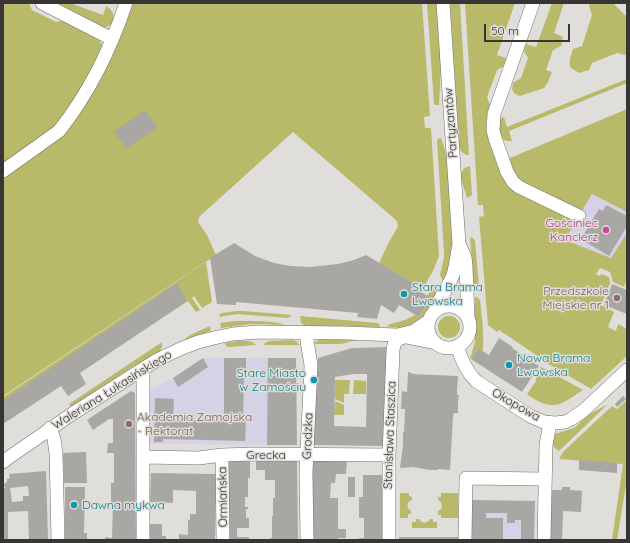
<!DOCTYPE html>
<meta charset="utf-8">
<style>
body{margin:0}
#map{position:relative;width:630px;height:543px;overflow:hidden;background:#e0deda;font-family:Quicksand,sans-serif}
canvas{display:block}
.frame{position:absolute;inset:0;border:4px solid #373634;pointer-events:none}
.scale{position:absolute;left:484px;top:24px;width:86px;height:18px;box-sizing:border-box;border:2px solid #373634;border-top:0;padding-left:5px;font-size:12px;line-height:14px;white-space:nowrap;color:#373634;-webkit-text-stroke:3px #e0deda;paint-order:stroke}
</style>
<div id="map">
<canvas width="630" height="543"></canvas>
<div class="frame"></div>
<div class="scale">50 m</div>
</div>
<script>
const c = document.querySelector('canvas').getContext('2d');
c.lineJoin = 'round';
function paint(path, color) { c.fillStyle = color; c.fill(path, 'evenodd'); }
function trace(path, color, width, dash) { c.strokeStyle = color; c.lineWidth = width; c.lineCap = dash ? 'butt' : 'round'; c.setLineDash(dash || []); c.stroke(path); }
function drawText(font, color, halo, rows, align = 'center') {
  c.font = font + ' Quicksand,sans-serif'; c.lineWidth = 3; c.setLineDash([]); c.textBaseline = 'middle'; c.strokeStyle = halo; c.fillStyle = color; for (const [text, x, y, turn = 0] of rows) {
    c.save(); c.translate(x, y); c.rotate((+turn || 0) * Math.PI / 180); c.textAlign = isNaN(turn) ? turn : align; if (halo) c.strokeText(text, 0, 0); c.fillText(text, 0, 0); c.restore();
  }
}
const commercial = new Path2D(`
 M592 194 627 212V233L611 258 565 240Z
 M203 358H296L297 445 150 444V390L173 378Z
 M472 500 535 501 534 540H472Z`);
const green = new Path2D(`
 M3 3H29L32 10 56 22 63 20 99 40 110 58 126 24 133 3H422L430 116 424 117 425 128H431L439 256 433 271 424 286 415 284 379 263 388 244 397 228 398 225 396 220 293 132 199 217 198 222 207 235 216 255 3 396Z
 M54 3H70L103 15 106 6C117 12 116 25 104 28Z
 M427 3H437L441 68 439 105H436L434 104Z
 M450 3H460L469 155C464 155 461 152 459 147Z
 M465 3H515L497 55 506 58 504 66 497 70 487 97 490 105 486 122 487 133 498 163 627 109V212L592 194 565 240 611 258 627 233V281H626L624 287 613 282 610 272 600 268 596 274 600 276 601 274 609 277 610 283 601 305 614 312 608 327 616 331 618 324 627 329V356L591 389 545 362 542 359 499 330 497 332 488 325 479 217 484 216 483 205H478Z
 M552 3H564L554 33 563 37 561 46 553 50 546 70 552 72 548 82 544 88 520 96 517 95 514 93 512 89 513 83 521 78 528 58 524 51 526 44 536 47Z
 M590 3H613L627 17V54L625 55 617 53 592 63 589 70 579 73 571 68C568 62 571 56 573 49L582 46 592 15 589 6Z
 M627 79V83L509 131 512 141C497 142 499 130 500 119L504 117 507 127Z
 M441 138 447 156 448 163 453 243 448 272 444 281 442 279 440 275 444 258V253L437 141 438 139Z
 M470 166 472 194 471 196 467 198C465 187 453 170 470 166Z
 M470 237 473 238 475 241 479 287H474Z
 M206 262 212 302 202 308 194 296 192 298 200 310 196 312 188 301 3 423V397Z
 M432 289H436L440 290 426 314 420 322 402 328 387 327 390 324 405 320 415 315 419 317 431 298 427 296Z
 M475 297H477L480 300C482 317 484 334 483 351L478 348 471 359H470L475 342Z
 M236 311H243L292 315 288 318 237 314 219 317 220 314 222 313Z
 M438 327a11 11 0 1 1 22 0a11 11 0 1 1-22 0Z
 M300 316 377 323 379 324 380 327 306 326 301 323Z
 M234 321C246 321 275 320 285 325L251 324 221 328 220 323Z
 M210 326 211 331 196 336 180 343 190 335Z
 M321 339H342L357 340 341 344H313L317 341Z
 M292 340 296 341 300 345H264L265 343 269 341Z
 M237 341C244 341 251 339 256 345L228 347 225 345V343Z
 M162 342V347L159 353 132 367 71 407 69 404Z
 M541 367 583 390C576 394 569 400 562 403 549 409 536 401 527 394L536 381V374Z
 M335 380H350L349 394H344V403L335 399Z
 M354 380 366 381V394H353Z
 M627 400V479L617 540H612L623 464 559 459 564 451 612 406 617 409Z
 M335 401 344 405V415H334Z
 M608 404 559 451 556 449 552 445 554 436 555 434 574 428 588 415Z
 M400 493H409V496L412 497V500C408 502 407 504 408 508L411 511V514H408V518H400Z
 M441 493H458V518H441V515H438V511L440 510 442 507 441 502 438 500V497H441Z
 M416 519H419C422 524 427 524 430 519H433V522H437V528H412V522H416Z`);
const building = new Path2D(`
 M145 110 157 127 127 149 114 132Z
 M606 205 627 216V226L609 256 584 241 587 236 584 234 599 209 603 211Z
 M234 243 255 256 274 263 290 266 310 267 338 264 354 260 366 255 415 284 417 287 416 289 431 298 419 317 399 305 394 313 381 305 377 319 357 317 358 313 236 302V305L217 304 210 258Z
 M177 283 187 301 80 373 86 384 68 396 61 386 3 424V401Z
 M612 284 627 290V314L604 305Z
 M499 338 513 347 512 348 539 366 522 392 471 359 478 348 489 355Z
 M388 347 384 446 313 445 318 358 352 348ZM353 374H367L366 427 334 426 335 377Z
 M203 358 208 367 178 387 173 378Z
 M224 358H246V371H244L243 421H246L245 441 163 439V442H154L155 398 174 399 173 420 224 421Z
 M268 358H296L297 445H267Z
 M408 372 412 373V374L458 376 457 391V395H459L458 401V413H454L453 416 450 470 438 469V470H430L413 467 400 468 403 446V433L404 432 405 412V409H401L402 391 407 392Z
 M131 391 135 393 136 540H105V537L112 538 113 502H111V483H114V453H107L108 443H113V419H109L93 430 87 420Z
 M623 396 626 399 617 407 615 404Z
 M86 452 87 483H64L63 453Z
 M297 458 298 540H270V538H272V516H273V498H275V480H265V470H256V459Z
 M226 459H250V478H248V497H245V507H248V509H246V518H249V528H237V537H249V540H226Z
 M313 459 347 460 346 474H336L335 483H331L330 498H338V529H346V538H338V540H313Z
 M579 460 617 463V473L579 470Z
 M46 471 48 540H29L28 511 8 512V540H3V489L5 488 4 484 7 482V479L10 478 9 474ZM28 486 29 496H23V501L12 502 10 488Z
 M151 473 216 474 215 540H179V534L188 535V520H190V514H196V491L173 490V503L150 502Z
 M363 475H384V540H359V538H364V518H359V497H363Z
 M348 477H355V497H348Z
 M65 487H85L84 533H87V540H65Z
 M562 487H570V490L582 491 581 512 563 511 562 540H549L550 490H562Z
 M472 500 535 501 534 540H521V520H515V523H507V513H486V518H503V540H472Z
 M150 524H162V536H166V540H150Z
 M399 537H458V540H399Z`);
const minor = new Path2D(`
 M42 3 112 39
 M533 3 494 114 493 130 495 138 507 172 513 182 519 187 579 216
 M3 171 59 131C89 93 111 48 126 3
 M460 246 465 257 466 266 468 319
 M428 327a21 21 0 1 1 42 0a21 21 0 1 1-42 0Z
 M435 311C439 298 448 288 453 275 456 265 457 254 459 244L443 3
 M398 335 414 331 429 321
 M457 346C461 359 466 371 476 381L530 416 544 422 555 423 565 422 571 419 583 411 627 370
 M50 428 54 439 56 453 58 540
 M222 455 223 540
 M143 457 199 458 222 455 253 454 389 455
 M3 462 8 458 72 414 157 360 180 349 198 342 218 337 233 334 259 332 347 333 396 335 436 343
 M143 540V369
 M307 540 306 473 311 365 307 341V332
 M389 540V455L393 350C394 341 397 339 405 337
 M465 540 466 478 545 479
 M544 540 546 445 550 423`);
const markers = [
 [606,230,4,"#d1479c"],
 [404,294,4,"#0f9aa8"],
 [617,298,4,"#8d6e63"],
 [509,365,4,"#0f9aa8"],
 [314,380,4,"#0f9aa8"],
 [129,424,4,"#8d6e63"],
 [74,505,4,"#0f9aa8"]
];
const streetNames = [
 ["Partyzantów",451,123,-94],
 ["Waleriana Łukasińskiego",112,390,-32],
 ["Okopowa",516,405,30],
 ["Stanisława Staszica",390,435,-88],
 ["Grodzka",308,436,-88],
 ["Grecka",266,455],
 ["Ormiańska",223,497,-91]
];
const hotelNames = [
 ["Gościniec",598,223],
 ["Kanclerz",598,237]
];
const cultureNames = [
 ["Stara Brama",412,287],
 ["Lwowska",412,301],
 ["Nowa Brama",517,358],
 ["Lwowska",517,372],
 ["Stare Miasto",306,373,"right"],
 ["w Zamościu",306,387,"right"],
 ["Dawna mykwa",82,505]
];
const educationNames = [
 ["Przedszkole",609,291],
 ["Miejskie nr 1",609,305],
 ["Akademia Zamojska",137,417,"left"],
 ["- Rektorat",137,431,"left"]
];
paint(commercial, '#d6d1e6');
paint(green, '#b8ba6a');
paint(building, '#a9a7a3');
trace(minor, '#6f6d6a', 14);
trace(minor, '#fff', 13);
for (const [x, y, r, color] of markers) { const dot = new Path2D(); dot.arc(x, y, r, 0, 2 * Math.PI); c.fillStyle = color; c.fill(dot); trace(dot, '#e0deda', 1.5); }
drawText('12px', '#373634', '#e0deda', streetNames);
drawText('12px', '#b23c85', '#e0deda', hotelNames, 'right');
drawText('12px', '#0d838f', '#e0deda', cultureNames, 'left');
drawText('12px', '#785e54', '#e0deda', educationNames, 'right');
</script>
